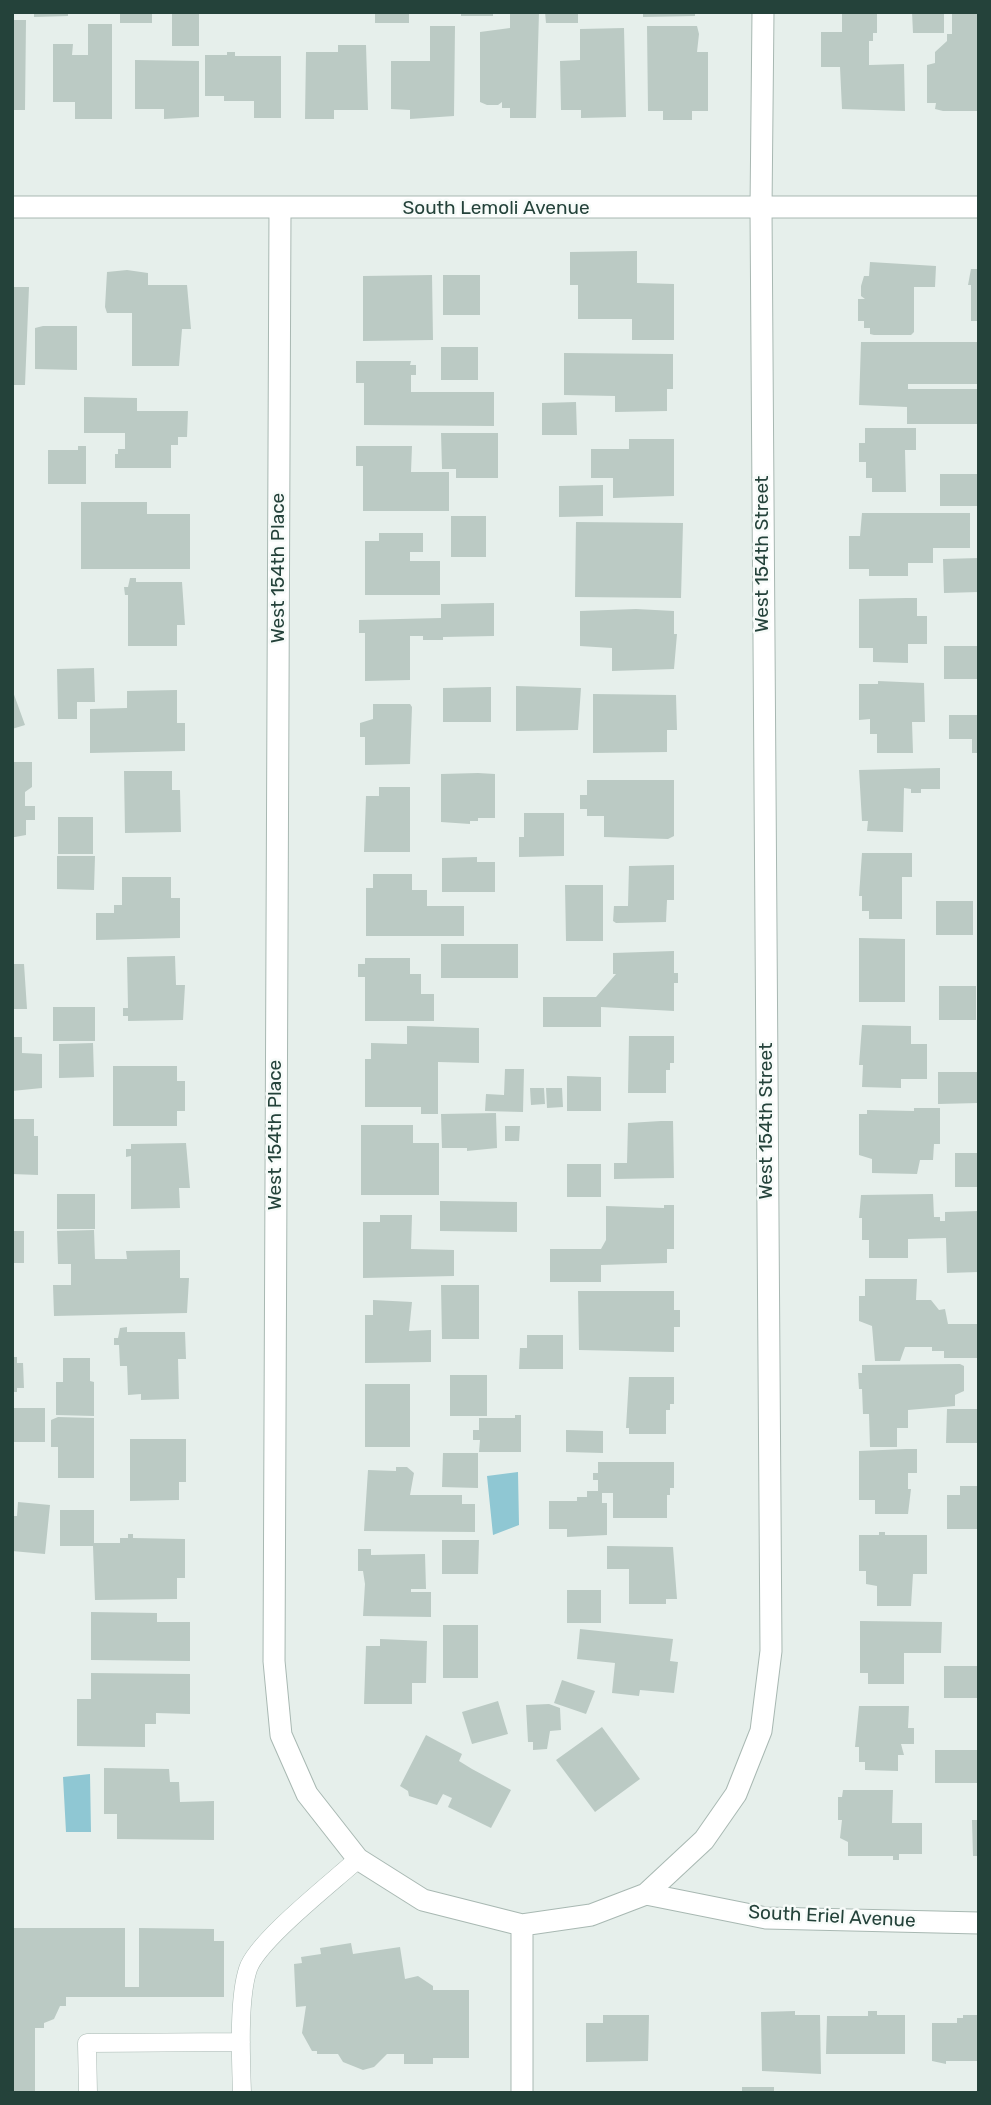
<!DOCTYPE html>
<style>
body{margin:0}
#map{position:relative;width:991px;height:2105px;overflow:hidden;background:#e6efeb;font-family:Rubik,sans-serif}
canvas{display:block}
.frame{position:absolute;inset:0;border:14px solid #24423a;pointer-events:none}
</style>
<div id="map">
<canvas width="991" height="2105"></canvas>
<div class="frame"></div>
</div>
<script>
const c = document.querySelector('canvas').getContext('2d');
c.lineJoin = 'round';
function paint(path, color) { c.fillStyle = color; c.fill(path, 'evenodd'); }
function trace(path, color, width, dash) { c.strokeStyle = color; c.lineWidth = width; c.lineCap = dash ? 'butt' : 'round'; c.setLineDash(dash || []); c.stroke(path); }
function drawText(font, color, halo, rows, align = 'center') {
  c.font = font + ' Rubik,sans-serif'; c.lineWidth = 5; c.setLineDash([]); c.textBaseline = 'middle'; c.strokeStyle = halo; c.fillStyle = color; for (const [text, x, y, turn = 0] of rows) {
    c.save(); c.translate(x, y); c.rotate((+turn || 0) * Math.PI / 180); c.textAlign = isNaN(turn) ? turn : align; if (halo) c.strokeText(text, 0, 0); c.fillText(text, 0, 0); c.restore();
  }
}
const water = new Path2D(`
 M518 1472 519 1525 493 1535 487 1476Z
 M90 1774 91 1832H66L63 1777Z`);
const building = new Path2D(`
 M34 12H68V16L34 17Z
 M120 12H152V23H120Z
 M375 12H409V23H375Z
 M461 12H493V16H461Z
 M510 12H539L536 118H510V108H502V102L498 105H487L480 102V32L510 28Z
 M545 12H578V23H546Z
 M643 12H695V16L643 17Z
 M842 12H877V33H873V41H869V65L904 64 905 111 842 109 840 67H821V32H842Z
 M912 12H944V33H913Z
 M952 12H979V111H943L935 109 936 103H927V65L935 63V52L947 41V34H952Z
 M172 14H199V46H172Z
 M12 20H26L25 110H12Z
 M88 24H112V119H75V102H53V44H73L72 55H88Z
 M430 26H455L454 116 410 119V110L391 109V61H430Z
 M647 26H697L699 34 697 52H708V111H692V120H663V111H648Z
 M624 28 626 117 581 118V110H561L560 61 580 60V29Z
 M338 45H366L368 110H334V119H305L306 52H338Z
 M227 52H235V56H281V118H254V101H224V96H205V55H227Z
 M135 60 199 61V117L164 119V109H135Z
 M637 251V283L674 284V340H632V319H578V285H570V252Z
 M870 262 936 266 935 287H914V332L911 335H874L870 334V328H864V321H858V299H865L861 296V286L864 276H869Z
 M971 269H979V321H971V285H968Z
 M127 270 148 273V285H187L191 329H182L179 366H132V313H107L105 307 107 272Z
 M432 275 433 340 363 341V276Z
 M443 275H480V315H443Z
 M12 287H29L25 385H12Z
 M43 326H77V370L35 369V328Z
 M861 342H979V384H908V389H979V424H907V407L859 405Z
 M441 347H478V380H441Z
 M564 353 673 354V389H667V411L615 412V396L564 395Z
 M356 361H411L410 365H416V375H411V392H494V426L364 425V383H356Z
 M84 397 137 398V411H188L187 437H178V445H171V468H115V454H118V449H125V433H84Z
 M576 402 577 435H542V403Z
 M865 428H916V450H905L906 492H872V478H866V462H859V443H865Z
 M441 433H498V478H456V469H442Z
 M629 439H674V496L613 498V478H591V449H629Z
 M78 446H86V484H48V450H78Z
 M356 446H412L411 472H449V511H363V466H356Z
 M940 474H977V506H940Z
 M603 485V516L559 517V486Z
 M81 502H147V514H190V569H81Z
 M862 513H970V548H933V563H908V576H869V569H849V536H860Z
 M451 516H486V557H451Z
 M576 522 683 523 681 598 575 597Z
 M379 533H423V552H410V561H440V595H365V541H379Z
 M979 558V592L944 593 943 559Z
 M130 578H136V582H182L185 625H177V646H128V595H125L124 587H128Z
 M906 598H917V616H927V644H908V663L873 662V648H859V599Z
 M494 603V636L443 637V640H423V636H410V680L365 681V633H359V620L441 618V604Z
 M636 609 674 611V634H677L674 669 612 671V648L580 646V611Z
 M944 646H978V679H944Z
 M94 668 95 702H77V719H58L57 669Z
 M878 681 924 683 925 722H912L913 753H877V734H870V719L859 720V684H878Z
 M516 686 581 688 578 730 516 731Z
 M491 687V722H443V688Z
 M12 689 25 725 12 729Z
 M177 690V723H185V751L90 753V709L127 708V691Z
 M593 694 676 695 677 730H667V752L593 753Z
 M373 704H410L412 707 410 764 365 765V737H360V723L373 719Z
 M949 715H979V753H972V739H949Z
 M12 762H32V787L25 792V806H35V820H26V835L15 837H12Z
 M940 768V789H921V793H911V789L904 788 903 832 867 831 868 821H862L859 770Z
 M124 771H172V790H180L181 832 125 833Z
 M478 773 495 774V818H478V821H470V824L441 822V774Z
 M587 780H674V836L668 839 604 837V816H587V809H580V795H587Z
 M379 787H410V852H364L366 796H379Z
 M524 813H564V856L519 857V837H524Z
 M58 817H93V854H58Z
 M862 853H912V877H902V919H869V911H862V896H859Z
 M57 856H95L94 890 57 889Z
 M477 857V862H495V892H442V858Z
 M674 865V900H667L666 922 616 923 613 921 614 906H628L629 866Z
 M373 874H412V890H427V906H464V936H366V888H373Z
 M122 877H171V898H180V938L96 940V913H114V905H122Z
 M565 885H603V941H566Z
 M936 901H973V935H936Z
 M859 938 905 939V1002H859Z
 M441 944H518V978H441Z
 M674 951V973H678V983H674V1011L601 1007V1027H543V997H596L616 974H613V953Z
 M175 956 176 985H185L183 1020 128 1021V1016H123V1008H128L127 957Z
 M365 958H410V974H421V994H434V1021H365V977H358V964H365Z
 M12 964H24L27 1009H12Z
 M939 986H976V1020H939Z
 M53 1007H95V1041H53Z
 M862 1025 911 1026V1044H927V1079H901V1088L862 1087 863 1065H859Z
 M407 1026 479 1028V1063L438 1062V1114H421V1107H365V1059H371V1043L407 1044Z
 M629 1036H674V1063H670V1070H666V1093H628Z
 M12 1037H22V1053L42 1054V1088L12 1091Z
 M93 1043 94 1077 59 1078V1044Z
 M113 1066H177V1081H185V1111H177V1126H113Z
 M505 1069H524L523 1112 485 1111 486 1094 504 1095Z
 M938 1072H979V1103L938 1104Z
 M567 1076 601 1077V1111H567Z
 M530 1088H544L545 1104 531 1105Z
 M546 1088H562L563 1107 547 1108Z
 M914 1108H940V1144H934L933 1160H920L917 1174 872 1173V1159L859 1155V1114H867V1110L914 1111Z
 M496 1113 497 1148 467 1151V1148H442L441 1114Z
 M12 1119H34V1136H38V1175L12 1174Z
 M661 1121H673L674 1178 614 1179V1163H627L628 1123Z
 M361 1125H413V1143H439V1195H361Z
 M505 1126H520L519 1141H505Z
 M186 1143 190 1188H179L180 1208 131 1209V1156L126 1157V1149H131V1144Z
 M955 1153H979V1187H955Z
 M567 1164H601V1197H567Z
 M57 1194H95V1229H57Z
 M933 1194 934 1217H940V1221H945V1212L979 1211V1272L947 1273 946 1238 908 1239V1258H869V1240H862V1218H859L861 1195Z
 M440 1201 517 1202V1232L440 1231Z
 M664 1205H674V1249H667V1263L601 1265V1282H550V1249H601L606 1240V1206L664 1208Z
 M380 1215H412L411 1249 454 1250V1276L363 1278V1222H380Z
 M94 1230 95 1259H127L126 1251 180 1250V1278H189L187 1313 54 1316 53 1285H71V1264H58L57 1231Z
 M12 1231H24V1263H12Z
 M865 1279H917L916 1300H931L939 1310 945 1309 948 1324H979V1358H944V1351H932V1347H905L900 1361H875L872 1326 859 1321V1296H865Z
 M441 1285H479V1339H442Z
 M578 1291H674V1310H680V1327H674V1352L579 1350Z
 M373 1300 412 1302 409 1331 431 1330V1362L365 1363V1315H373Z
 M127 1327V1332H185L186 1359H178L179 1399 141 1400V1394L128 1395 127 1366H120L119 1345H114V1338H118L120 1328Z
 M527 1335H563V1369H519L520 1348H527Z
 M12 1357H17V1363H23L24 1388H17V1392H12Z
 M63 1358H90V1381L94 1382V1416L56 1415V1382H63Z
 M960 1364 964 1366V1391L955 1395V1406L908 1410V1428H897V1447H870L869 1414H863L862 1389H859L858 1373H862V1365Z
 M450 1375H487V1416H450Z
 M629 1377H674V1404H670V1410H666V1434H629V1428H626Z
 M365 1384H410V1447H365Z
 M12 1408H45V1442H12Z
 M947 1409H979V1443H946Z
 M515 1415H521V1452H479L480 1440H473V1430H479V1418H515Z
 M58 1417 94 1418V1478H58V1447H51V1420Z
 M566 1430 603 1431V1453L566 1452Z
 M130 1439H186V1482H179V1500L130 1501Z
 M906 1449H917V1473H908V1489H911L908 1514H875V1500H859V1451Z
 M443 1453H478V1488L442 1487Z
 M598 1462H674V1488H670V1495H667V1518H613V1493H602V1503H607V1535L567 1537V1529H549V1501H577V1497H587V1491H598V1480H593V1473H598Z
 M396 1467H407L414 1473 410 1495H462V1504H475V1532L364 1531 368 1470 396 1471Z
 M960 1486H977L979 1529H947V1495H960Z
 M18 1502 50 1505 45 1554 12 1551V1516H17Z
 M60 1510H94V1543H120V1538H128V1534H133V1538L185 1539V1578H177V1599L95 1600 93 1546H60Z
 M879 1532H885V1535H927V1574H913L911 1606H877V1586L866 1584V1571H859V1535H879Z
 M442 1540H479L478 1574H442Z
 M607 1546 673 1547 677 1599H666V1604H629V1569H607Z
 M358 1549H371V1555L425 1554 426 1589H411V1592H431V1617L363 1616 365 1584 363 1571H358Z
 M567 1590H601V1623H567Z
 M91 1612 157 1613V1622H190V1661L91 1660Z
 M860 1621 942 1622 941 1653H904V1684H868V1673H860Z
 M443 1625H478V1678H443Z
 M580 1629 673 1639 670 1661 678 1662 674 1693 640 1690 639 1696 612 1693 615 1663 577 1659Z
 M380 1639 427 1641 426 1683H412V1704H364L366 1646H380Z
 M944 1666H979V1698H944Z
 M91 1673 190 1674V1714L156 1713V1724H145V1747L77 1746V1699H91Z
 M562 1680 595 1691 586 1714 554 1703Z
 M498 1701 508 1734 472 1744 462 1712Z
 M549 1704 560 1708 561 1730 550 1731 547 1749 533 1750V1742H528L526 1705Z
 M859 1706H909L908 1728H914V1744H901L904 1755H898V1771L865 1770V1762H859V1747H855Z
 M602 1727 640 1779 595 1812 556 1760Z
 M426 1735 462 1754 459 1761 472 1769 511 1790 491 1828 448 1807 452 1798 443 1794 437 1805 409 1796 408 1791 400 1786Z
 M935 1750H979V1783H935Z
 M104 1768 169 1769 170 1782H179L180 1802 214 1801V1840L117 1839V1814H104Z
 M843 1790H893L892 1823H922V1854H899V1860H893V1856H848V1842L840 1838 842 1820H838V1797H842Z
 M972 1820H979V1856H973Z
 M12 1928H125V1987H139V1928L214 1929V1941H224V1997H66V2006H60L54 2019 44 2023V2028H35V2093H12Z
 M351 1943 353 1954 400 1947 405 1979 418 1976 433 1986V1990H469V2058H433V2064H404V2054H387L374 2067 363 2070 343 2062 338 2054H317V2051H312L302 2033 306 2006 296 2007 294 1964 302 1963 301 1957 321 1954 320 1948Z
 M795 2011V2015H820L821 2074 762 2071 761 2012Z
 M868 2011H877V2015H905V2054H826L827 2016H868Z
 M603 2015H649L648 2061 586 2062V2023H603Z
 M963 2015H979V2061H946V2064L932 2061V2023H957V2018H963Z
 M742 2087H774V2093H742Z`);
const lane = new Path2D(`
 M88 2093 87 2043 241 2042
 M242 2093C241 2060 238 1999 248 1969 257 1941 334 1881 358 1859`);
const street = new Path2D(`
 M12 207H979
 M280 209 274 1661 281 1735 307 1794 358 1859 423 1900 522 1925 591 1915 646 1894 704 1840 736 1794 761 1731 771 1651 761 209 763 12
 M646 1894 766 1918 979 1923
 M522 1925V2093`);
const streetNames = [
 ["South Lemoli Avenue",496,209],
 ["West 154th Street",763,554,-90],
 ["West 154th Place",279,568,-90],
 ["West 154th Street",767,1121,-90],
 ["West 154th Place",276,1135,-90],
 ["South Eriel Avenue",832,1917,3]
];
paint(water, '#8fc7d3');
paint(building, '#bbcac4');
trace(lane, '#a8b8b2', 19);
trace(street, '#a8b8b2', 23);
trace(lane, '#fff', 18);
trace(street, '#fff', 21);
drawText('19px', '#24423a', '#f7fbf9', streetNames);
</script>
